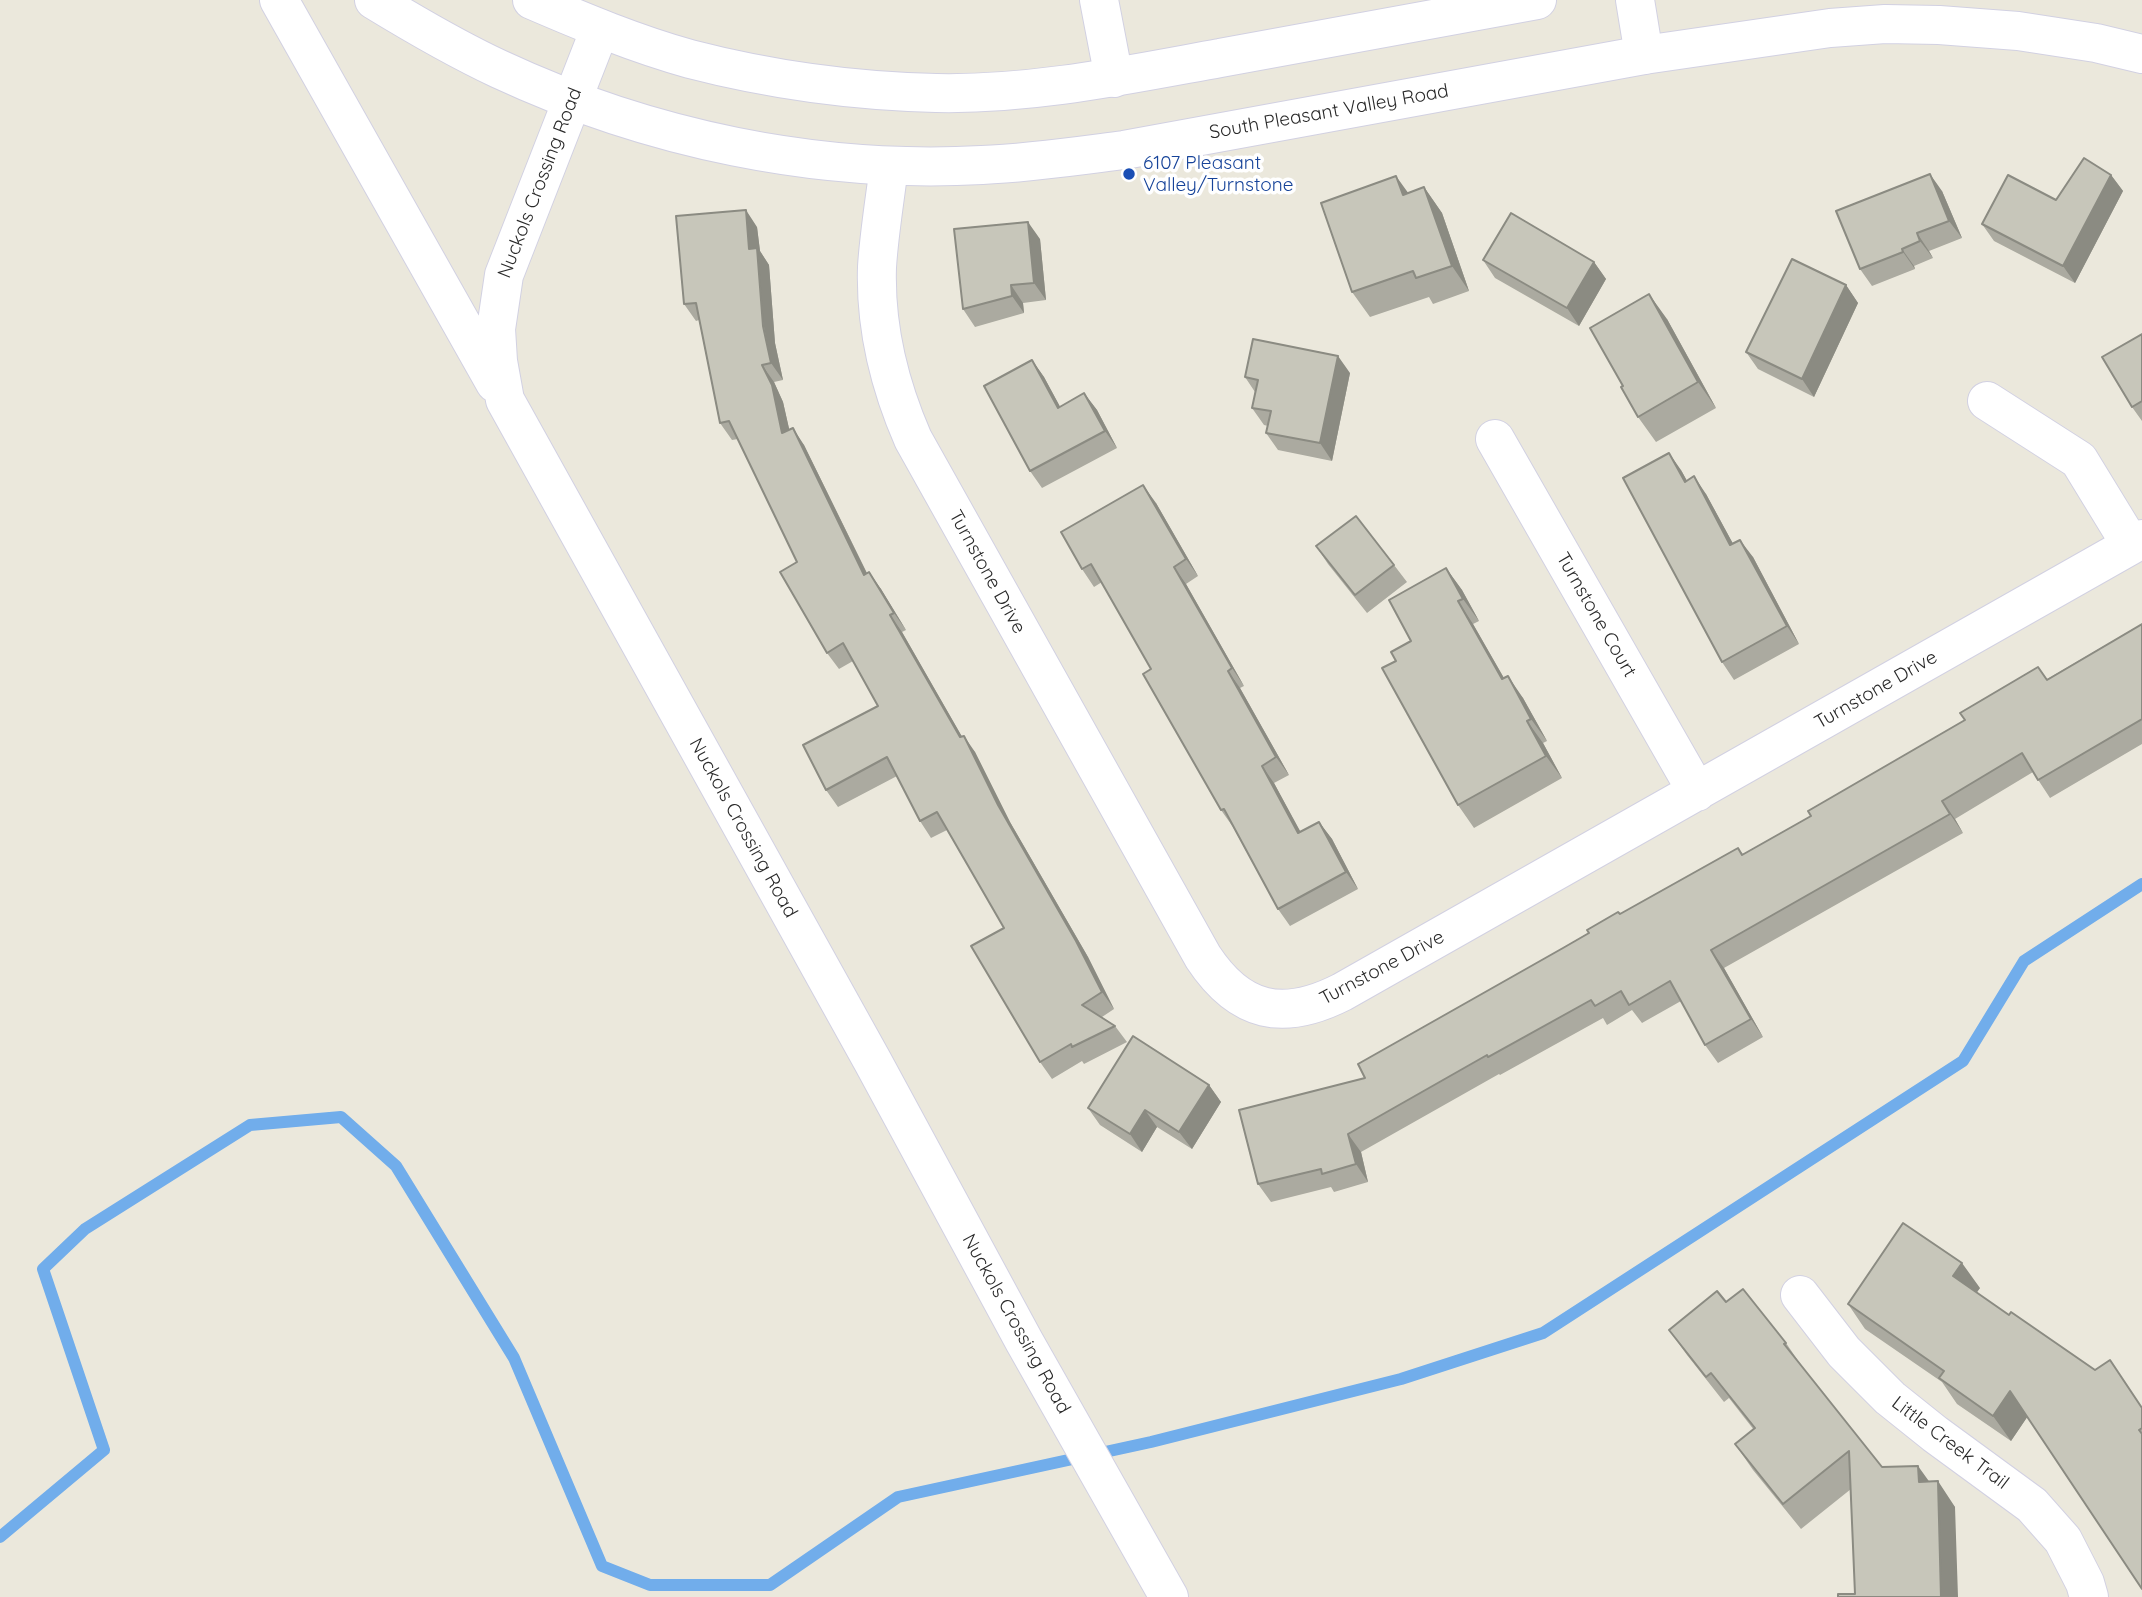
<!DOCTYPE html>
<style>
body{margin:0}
canvas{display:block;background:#ebe8dc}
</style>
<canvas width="2142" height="1597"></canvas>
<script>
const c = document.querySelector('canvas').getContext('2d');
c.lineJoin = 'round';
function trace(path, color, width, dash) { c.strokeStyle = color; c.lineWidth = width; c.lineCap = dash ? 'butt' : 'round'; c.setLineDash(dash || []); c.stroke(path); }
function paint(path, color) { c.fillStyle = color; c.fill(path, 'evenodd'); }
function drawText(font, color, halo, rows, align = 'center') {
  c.font = font + ' Quicksand,sans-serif'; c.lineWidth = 7; c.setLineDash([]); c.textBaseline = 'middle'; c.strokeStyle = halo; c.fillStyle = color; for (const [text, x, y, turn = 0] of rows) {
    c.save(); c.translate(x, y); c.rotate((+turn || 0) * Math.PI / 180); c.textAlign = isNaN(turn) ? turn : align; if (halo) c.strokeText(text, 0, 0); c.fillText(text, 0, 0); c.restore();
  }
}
const stream = new Path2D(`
 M0 1537 104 1450 43 1269 85 1229 250 1125 341 1117 396 1166 514 1358 602 1566 650 1585H770L898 1497 1151 1442 1401 1379 1543 1333 1963 1061 2024 961 2142 884`);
const minor = new Path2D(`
 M1099 0 1114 78
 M889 166C885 199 879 234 877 267 875 328 889 384 913 439L1203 957C1240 1013 1283 1022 1342 992L2142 539
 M1987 401 2079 460 2131 545
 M1495 439 1697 792
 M1800 1295 1844 1352 1890 1398 1935 1434 2032 1505 2063 1540 2085 1583 2089 1597`);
const tertiary = new Path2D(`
 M279 0 495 383
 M1635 0 1644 55
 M600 29 504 275 496 329 498 361 505 400 873 1062 1024 1341 1169 1597`);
const secondary = new Path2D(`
 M374 0C415 25 456 49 499 69 649 139 817 174 982 165 1030 163 1077 156 1124 150L1644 55 1830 28 1885 24 1939 25 2018 31 2096 43 2142 54
 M532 0C583 22 636 44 690 59 771 80 854 91 936 93 1032 95 1126 75 1220 58 1326 39 1432 20 1537 0`);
const wall = new Path2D(`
 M2111 175 2123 191 2075 283 1994 241 1982 224 2056 200Z
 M1424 187 1442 213 1469 291 1433 304 1429 297 1370 317 1352 292 1408 193Z
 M1942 191 1962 238 1929 251 1933 258 1914 266 1915 269 1872 286 1860 269Z
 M757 227 760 251 769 265 775 343 783 380 774 382 783 402 789 429 804 445 867 573 881 589 906 630 902 632 962 737 975 752 1010 822 1088 957 1114 1009 1102 1017 1115 1026 1127 1042 1084 1064 1082 1061 1052 1079 1040 1062 1004 928 947 830 931 838 920 821 897 776 838 807 826 790 878 706 853 661 839 669 827 653 797 562 738 439 732 440 720 423 699 320 696 321 684 304Z
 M1040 239 1046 300 1023 303 1024 313 975 327 963 309Z
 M1483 260 1594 262 1606 279 1579 326 1495 278Z
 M1846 285 1858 303 1814 397 1758 369 1746 352Z
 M1667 319 1716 408 1656 442 1638 417 1623 386Z
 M2142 334V421L2132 407Z
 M1032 360 1044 377 1060 407 1084 393 1097 410 1117 448 1042 488 1030 471Z
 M1350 373 1332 461 1278 450 1266 433 1268 426 1264 425 1252 408 1255 392 1245 377Z
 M1681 470 1687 481 1706 494 1733 544 1753 557 1799 644 1734 680 1722 662Z
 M1156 503 1198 576 1186 584 1244 686 1240 688 1289 775 1274 783 1300 832 1319 822 1332 839 1358 889 1290 926 1278 909 1233 827 1221 810 1151 669 1102 582 1094 587 1082 569Z
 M1316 546 1394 565 1407 582 1367 613 1328 564Z
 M1446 568 1462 590 1479 621 1473 624 1504 678 1523 698 1547 741 1543 743 1562 778 1474 828 1458 805 1396 661 1411 641Z
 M2142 624V744L2050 798 2033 772 1955 819 1963 833 1724 968 1763 1037 1718 1063 1705 1045 1681 1001 1642 1023 1632 1010 1607 1025 1603 1018 1500 1075 1499 1074 1361 1152 1368 1182 1334 1192 1331 1187 1271 1202 1258 1184 1365 1078 1563 948 1620 914 1738 848 1743 854 1811 816 1965 720 2038 667 2047 679Z
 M1209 1085 1221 1102 1192 1149 1157 1127 1142 1152 1100 1125 1088 1108Z
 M1980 1288 1976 1293 2142 1407V1589L2027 1417 2011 1441 1957 1404 1942 1382 1865 1329 1848 1304Z
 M1726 1302 1786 1343 1803 1368 1882 1467 1929 1482 1955 1507 1855 1594 1851 1489 1801 1529 1753 1470 1735 1444 1754 1430 1729 1398 1724 1402 1687 1355 1669 1330Z`);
const shadedWall = new Path2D(`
 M1930 174 1942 191 1962 238 1949 221Z
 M2111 175 2123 191 2075 283 2063 266Z
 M1396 176 1414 201 1403 195Z
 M1424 187 1442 213 1469 291 1452 266Z
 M746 210 757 227 760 251 769 265 775 343 783 380 771 363 749 249Z
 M1028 222 1040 239 1046 300 1034 283Z
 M1917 233 1929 251 1933 258 1920 241Z
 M1902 249 1914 266 1915 269 1903 252Z
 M1594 262 1606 279 1579 326 1567 308Z
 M1011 285 1023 303 1024 313 1012 296Z
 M1846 285 1858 303 1814 397 1802 379Z
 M1649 294 1667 319 1716 408 1698 382Z
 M1338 356 1350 373 1332 461 1320 443Z
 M1032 360 1044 377 1070 425 1058 408Z
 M762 365 774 382 783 402 794 450 782 433Z
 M1084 393 1097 410 1117 448 1105 431Z
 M793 428 804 445 876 592 864 575Z
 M1669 453 1681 470 1697 499 1685 482Z
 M1694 476 1706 494 1743 562 1730 545Z
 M1143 485 1156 503 1198 576 1186 559Z
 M1740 540 1753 557 1799 644 1787 626Z
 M1174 567 1186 584 1244 686 1232 668Z
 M1446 568 1462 590 1479 621 1463 599Z
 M869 572 881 589 906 630 894 613Z
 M1458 601 1473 624 1517 701 1502 679Z
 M890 615 902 632 972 754 960 737Z
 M1228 671 1240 688 1289 775 1276 757Z
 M1508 676 1523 698 1547 741 1531 719Z
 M1527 721 1543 743 1562 778 1546 756Z
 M964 736 975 752 1010 822 1088 957 1114 1009 1102 992 998 805Z
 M1262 766 1274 783 1311 851 1298 833Z
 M1942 801 1955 819 1963 833 1950 814Z
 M1319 822 1332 839 1358 889 1346 872Z
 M1711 950 1724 968 1763 1037 1751 1019Z
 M1209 1085 1221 1102 1192 1149 1179 1132Z
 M1145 1110 1157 1127 1142 1152 1130 1134Z
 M1348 1134 1361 1152 1368 1182 1356 1164Z
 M1962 1263 1980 1288 1970 1302 1953 1276Z
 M2010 1391 2028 1416 2011 1441 1993 1416Z
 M1918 1466 1936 1491 1919 1482Z
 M1938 1481 1955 1507 1958 1597H1941Z`);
const building = new Path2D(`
 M2084 158 2111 175 2063 266 1982 224 2008 175 2056 200Z
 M1930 174 1949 221 1917 233 1920 241 1902 249 1903 252 1860 269 1836 211Z
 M1396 176 1403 195 1424 187 1452 266 1416 278 1413 271 1352 292 1321 203Z
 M746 210 749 249 757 248 763 326 771 363 762 365 772 385 782 433 793 428 864 575 869 572 894 613 890 615 960 737 964 736 998 805 1076 941 1102 992 1082 1005 1115 1026 1072 1047 1071 1044 1040 1062 971 946 1004 928 937 812 920 821 887 757 826 790 803 745 878 706 843 643 827 653 780 572 797 562 729 421 720 423 696 303 684 304 676 216Z
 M1511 213 1594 262 1567 308 1483 260Z
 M1028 222 1034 283 1011 285 1012 296 963 309 954 229Z
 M1792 259 1846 285 1802 379 1746 352Z
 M1649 294 1698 382 1638 417 1621 387 1623 386 1590 328Z
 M2142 334V401L2132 407 2102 357Z
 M1253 339 1338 356 1320 443 1266 433 1271 411 1252 408 1258 380 1245 377Z
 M1032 360 1058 408 1084 393 1105 431 1030 471 984 386Z
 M1669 453 1685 482 1694 476 1730 545 1740 540 1787 626 1722 662 1623 478Z
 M1143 485 1186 559 1174 567 1232 668 1228 671 1276 757 1262 766 1298 833 1319 822 1346 872 1278 909 1224 809 1221 810 1143 674 1151 669 1091 564 1082 569 1061 532Z
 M1356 516 1394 565 1355 595 1316 546Z
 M1446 568 1463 599 1458 601 1502 679 1508 676 1531 719 1527 721 1546 756 1458 805 1382 668 1396 661 1391 652 1411 641 1389 600Z
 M2142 624V719L2038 780 2022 753 1942 801 1950 814 1711 950 1751 1019 1705 1045 1670 981 1629 1005 1621 991 1595 1006 1591 1000 1488 1057 1487 1055 1348 1134 1356 1164 1322 1174 1321 1169 1258 1184 1239 1110 1365 1078 1358 1064 1563 948 1589 933 1587 930 1618 912 1620 914 1738 848 1742 855 1811 816 1808 811 1965 720 1960 713 2038 667 2047 680Z
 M1133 1036 1209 1085 1179 1132 1145 1110 1130 1134 1088 1108Z
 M1903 1223 1962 1263 1953 1276 2009 1315 2011 1312 2095 1370 2110 1360 2142 1408V1428L2139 1430 2142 1434V1589L2010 1391 1993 1416 1939 1378 1944 1371 1848 1304Z
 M1743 1289 1786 1343 1784 1344 1882 1467 1918 1466 1919 1482 1938 1481 1941 1597H1838V1594H1855L1849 1451 1783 1504 1735 1444 1755 1428 1711 1373 1706 1377 1669 1330 1717 1291 1726 1302Z`);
const markers = [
 [1129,174,7,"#1a4fb4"]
];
const streetNames = [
 ["South Pleasant Valley Road",1329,112,-10],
 ["Nuckols Crossing Road",540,183,-69],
 ["Turnstone Drive",987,572,61],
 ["Turnstone Court",1596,615,60],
 ["Turnstone Drive",1876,690,-30],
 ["Nuckols Crossing Road",743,828,61],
 ["Turnstone Drive",1382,968,-28],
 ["Nuckols Crossing Road",1016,1324,61],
 ["Little Creek Trail",1950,1443,37]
];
const transitNames = [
 ["6107 Pleasant",1143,163],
 ["Valley/Turnstone",1143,185]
];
trace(stream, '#71adeb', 12);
trace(minor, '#d2d1e2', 40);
trace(tertiary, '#d2d1e2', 40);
trace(secondary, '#d2d1e2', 40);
trace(minor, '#fff', 38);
trace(tertiary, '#fff', 38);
trace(secondary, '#fff', 38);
paint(wall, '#abaaa0');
paint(shadedWall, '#8b8b82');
paint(building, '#c7c6ba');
trace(building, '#8b8b82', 2);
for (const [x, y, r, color] of markers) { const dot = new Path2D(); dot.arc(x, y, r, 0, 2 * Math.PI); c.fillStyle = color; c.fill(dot); trace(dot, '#fff', 2.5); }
drawText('19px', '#2a2a2a', '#fff', streetNames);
drawText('19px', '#164399', '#fff', transitNames, 'left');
</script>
